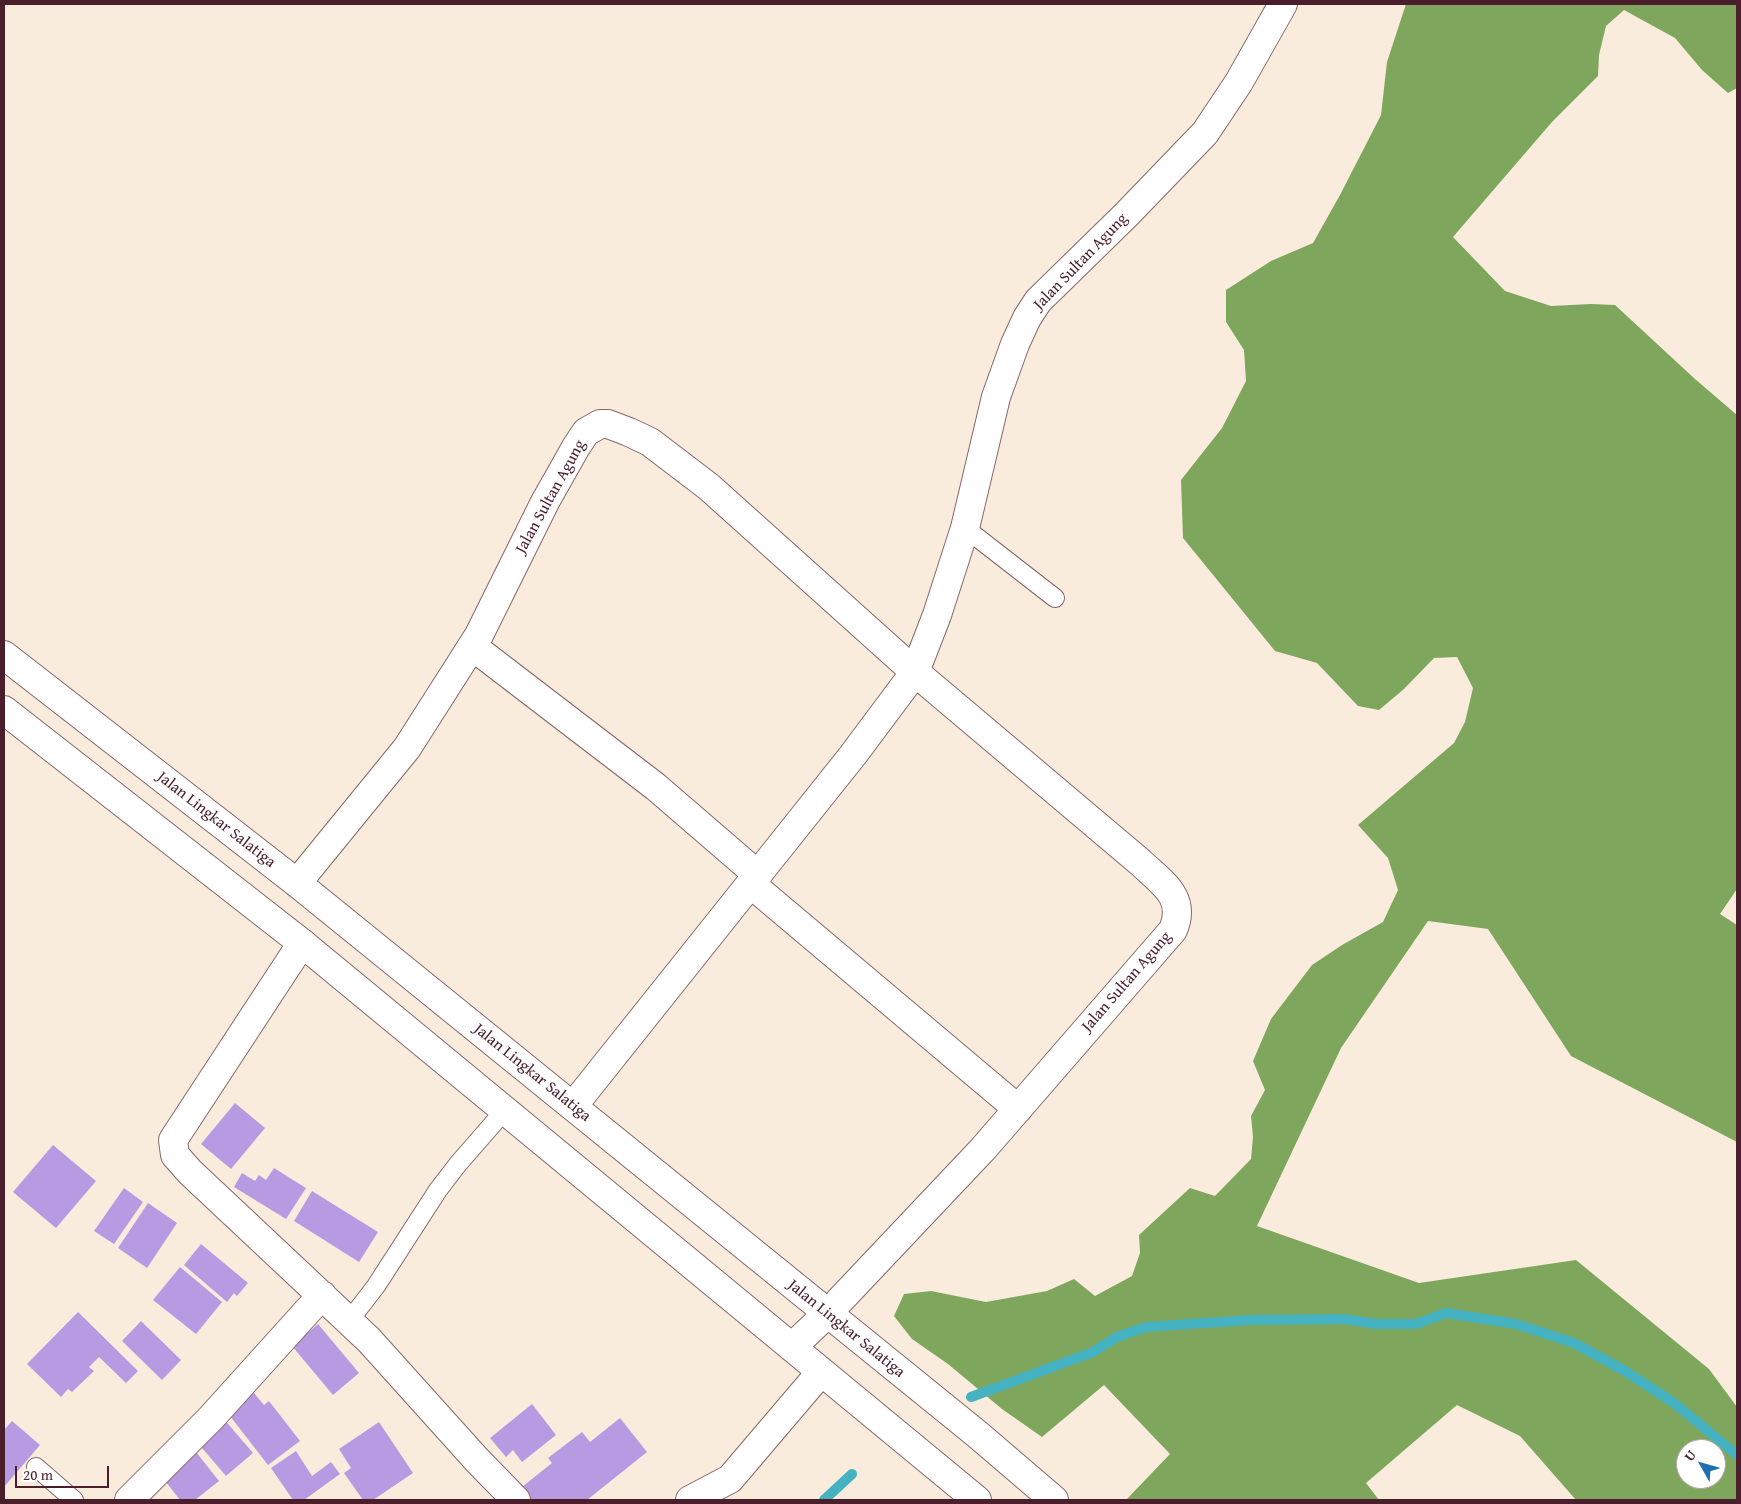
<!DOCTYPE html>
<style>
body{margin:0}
#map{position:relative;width:1741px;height:1504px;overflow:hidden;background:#f9ecdc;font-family:"Gentium Book Plus",serif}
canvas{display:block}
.frame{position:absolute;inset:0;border:5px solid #4a1f2b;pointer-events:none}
.north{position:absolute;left:1676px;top:1439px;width:50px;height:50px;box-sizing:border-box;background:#fff;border:1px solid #b7a5aa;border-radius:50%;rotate:308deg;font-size:14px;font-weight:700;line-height:20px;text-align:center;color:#4a1f2b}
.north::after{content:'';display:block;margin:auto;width:18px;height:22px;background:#1f6fb2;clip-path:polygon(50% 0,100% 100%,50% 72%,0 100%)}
.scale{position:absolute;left:15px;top:1466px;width:94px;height:22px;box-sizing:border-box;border:2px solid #4a1f2b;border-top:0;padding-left:6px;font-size:15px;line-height:18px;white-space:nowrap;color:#4a1f2b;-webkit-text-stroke:4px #fff;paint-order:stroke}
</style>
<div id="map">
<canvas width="1741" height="1504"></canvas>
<div class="frame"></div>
<div class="north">U</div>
<div class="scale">20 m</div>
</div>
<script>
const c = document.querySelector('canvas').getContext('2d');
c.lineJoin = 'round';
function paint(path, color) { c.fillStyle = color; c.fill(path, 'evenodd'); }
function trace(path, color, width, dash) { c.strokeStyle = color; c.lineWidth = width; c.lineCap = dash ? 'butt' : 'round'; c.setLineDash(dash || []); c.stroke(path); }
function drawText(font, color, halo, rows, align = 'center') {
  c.font = font + ' "Gentium Book Plus",serif'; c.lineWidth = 5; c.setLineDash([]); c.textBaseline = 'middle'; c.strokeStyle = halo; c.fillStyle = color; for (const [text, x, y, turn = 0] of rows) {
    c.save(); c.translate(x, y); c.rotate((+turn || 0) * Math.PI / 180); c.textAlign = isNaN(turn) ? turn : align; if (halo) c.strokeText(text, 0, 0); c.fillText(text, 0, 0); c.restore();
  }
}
const forest = new Path2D(`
 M1406 4H1737V88L1728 93 1702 70 1675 38 1624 10 1606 26 1599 55 1598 76 1552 122 1453 237 1505 291 1551 306 1591 304 1615 305 1695 379 1737 415V889L1720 914 1737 925V1142L1571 1056 1488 929 1428 921 1341 1048 1257 1226 1419 1283 1576 1260 1709 1369 1737 1407V1500H1576L1520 1436 1457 1405 1366 1483 1379 1500H1126L1170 1454 1104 1385 1042 1437 1002 1409 948 1364 912 1339 894 1316 904 1294 931 1291 986 1302 1047 1291 1074 1279 1095 1296 1132 1276 1140 1253 1139 1235 1190 1188 1215 1196 1251 1159 1253 1137 1251 1116 1265 1090 1253 1061 1271 1019 1312 965 1342 945 1383 922 1398 890 1388 858 1358 825 1454 743 1465 722 1473 688 1457 657 1434 658 1404 689 1379 710 1358 706 1317 663 1275 651 1183 538 1181 480 1222 428 1246 381 1244 350 1226 322V290L1271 261 1313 243 1340 195 1381 115 1387 62ZM1686 1449H1716V1479H1686Z`);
const stream = new Path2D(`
 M971 1397 1093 1352 1117 1337 1146 1327 1250 1320 1344 1319 1376 1324H1416L1446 1313 1516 1324 1574 1343 1625 1371 1674 1403 1737 1455
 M824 1500 852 1474`);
const building = new Path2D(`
 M235 1103 265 1128 231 1169 201 1144Z
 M53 1145 96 1181 56 1228 13 1192Z
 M274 1168 306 1188 286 1219 234 1187 242 1173 255 1181 259 1175 266 1180Z
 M124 1188 143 1202 114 1244 94 1231Z
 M312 1191 378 1232 359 1262 294 1221Z
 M148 1203 177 1223 147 1268 118 1248Z
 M201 1244 248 1283 237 1296 234 1293 227 1302 184 1265Z
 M180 1267 222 1302 196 1334 153 1300Z
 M78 1312 138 1371 126 1383 99 1357 89 1367 94 1371 72 1392 68 1389 61 1397 27 1364Z
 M141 1321 181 1360 162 1380 122 1341Z
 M318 1324 359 1373 333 1395 292 1346Z
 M249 1387 264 1405 269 1401 300 1441 268 1465 223 1407Z
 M532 1404 556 1435 522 1462 513 1450 506 1457 490 1438Z
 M223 1418 253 1453 226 1476 196 1441Z
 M620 1418 647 1452 587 1500H532L522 1487 552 1463 548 1458 582 1432 590 1442Z
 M12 1421 40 1445 4 1487V1430Z
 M379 1422 413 1473 373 1500H363L344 1473 351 1468 339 1449Z
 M192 1447 219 1481 195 1500H180L159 1473Z
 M296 1451 312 1476 331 1462 340 1474 304 1500H293L271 1468Z`);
const lane = new Path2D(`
 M965 528 1055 598
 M349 1321 376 1286 438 1190 458 1164 505 1110
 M36 1467 74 1500`);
const street = new Path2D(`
 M472 646 656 787 758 875
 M297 883 407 748 479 635 545 502 576 447 586 432 600 424H608L629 432 650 442 709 487 915 672 1140 862C1162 883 1187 897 1173 930L983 1149 827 1314 792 1347
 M751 884 1018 1109
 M302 943 173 1140 175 1155 190 1172 369 1340 477 1460 516 1500
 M573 1106 853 755 915 672 937 615 965 528 996 397 1015 344 1027 318 1038 301 1127 214 1205 133 1239 82 1283 4
 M129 1500 211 1418 322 1295
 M690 1500 730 1479 821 1372`);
const highway = new Path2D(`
 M4 655 297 883 977 1434 1054 1500
 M4 710 302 943 977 1500`);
const streetNames = [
 ["Jalan Sultan Agung",1081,262,-46],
 ["Jalan Sultan Agung",551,497,-61],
 ["Jalan Lingkar Salatiga",216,820,38],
 ["Jalan Sultan Agung",1127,982,-49],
 ["Jalan Lingkar Salatiga",532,1073,39],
 ["Jalan Lingkar Salatiga",846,1329,39]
];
paint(forest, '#7fa65d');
trace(stream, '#44b2c0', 10);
paint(building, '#b89ae3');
trace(lane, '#876769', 20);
trace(street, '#876769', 30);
trace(highway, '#876769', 30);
trace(lane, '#fff', 18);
trace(street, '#fff', 28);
trace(highway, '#fff', 28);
drawText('16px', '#4a1f2b', '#fff', streetNames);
</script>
